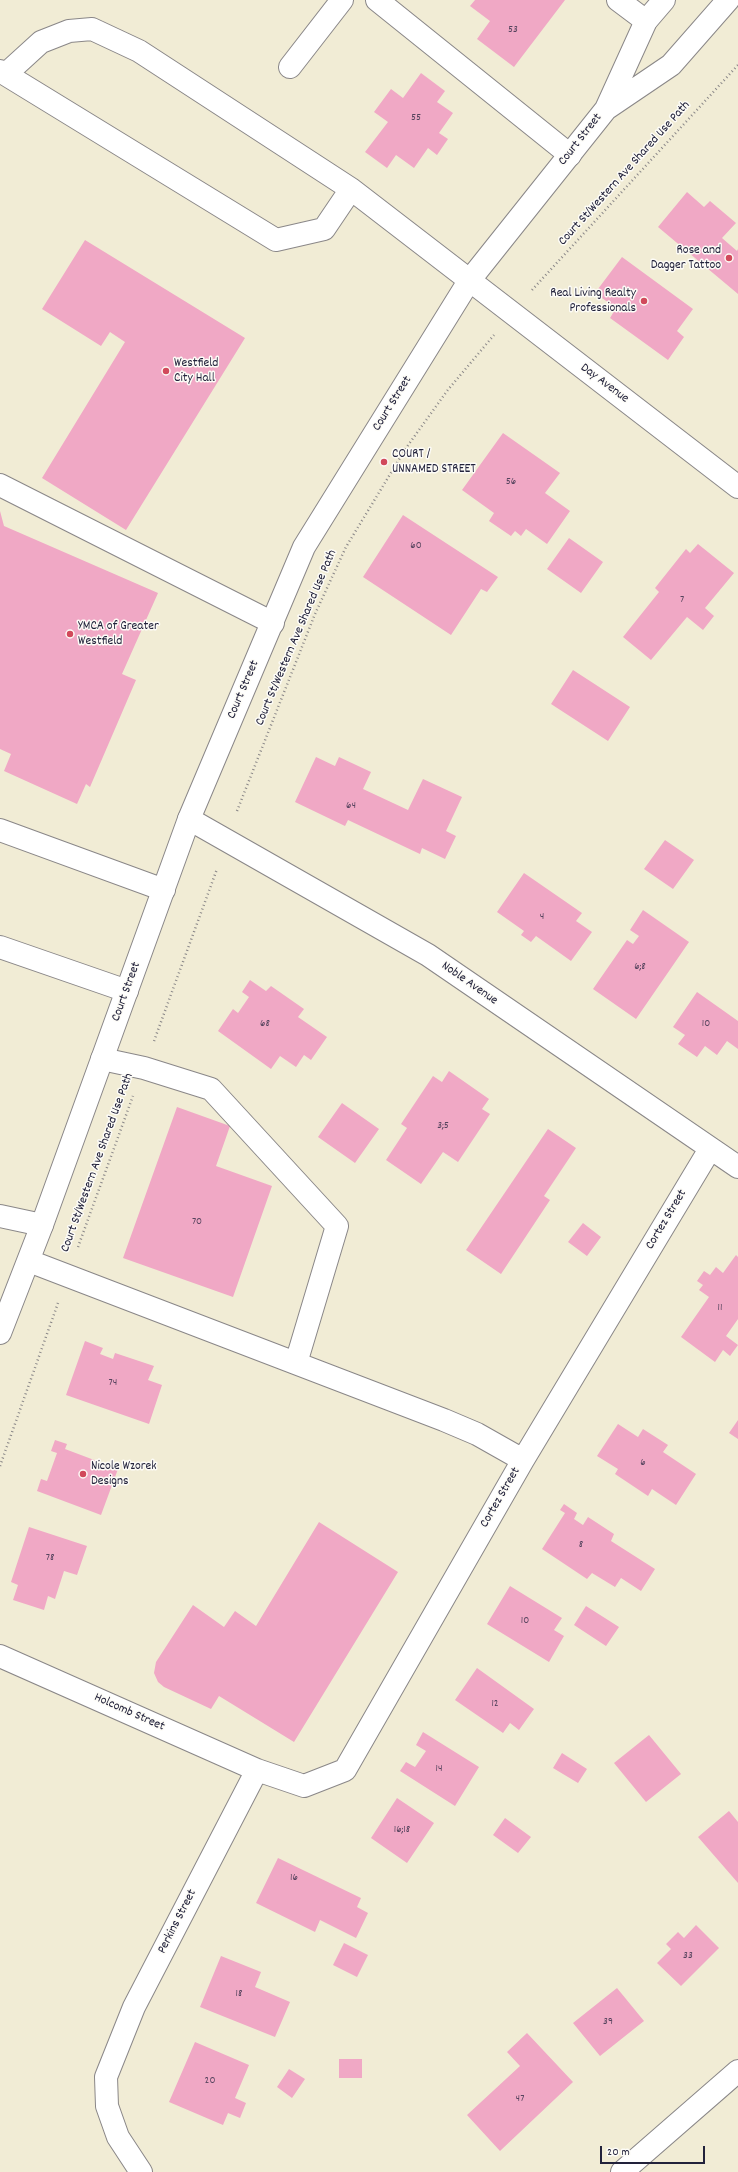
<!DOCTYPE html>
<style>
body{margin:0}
#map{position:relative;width:738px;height:2172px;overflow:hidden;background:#f1ecd5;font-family:Dekko,sans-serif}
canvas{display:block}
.scale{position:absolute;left:600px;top:2146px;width:105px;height:18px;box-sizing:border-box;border:2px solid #22223b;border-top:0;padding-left:5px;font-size:12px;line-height:14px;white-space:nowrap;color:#22223b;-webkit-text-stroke:3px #fdfcf7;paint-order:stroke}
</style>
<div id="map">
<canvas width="738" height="2172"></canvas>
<div class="scale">20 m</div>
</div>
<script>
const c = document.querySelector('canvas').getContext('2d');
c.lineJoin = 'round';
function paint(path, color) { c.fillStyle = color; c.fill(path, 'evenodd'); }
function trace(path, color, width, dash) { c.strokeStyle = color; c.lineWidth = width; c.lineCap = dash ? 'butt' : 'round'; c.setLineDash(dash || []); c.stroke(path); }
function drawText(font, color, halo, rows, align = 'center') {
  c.font = font + ' Dekko,sans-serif'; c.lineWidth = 3; c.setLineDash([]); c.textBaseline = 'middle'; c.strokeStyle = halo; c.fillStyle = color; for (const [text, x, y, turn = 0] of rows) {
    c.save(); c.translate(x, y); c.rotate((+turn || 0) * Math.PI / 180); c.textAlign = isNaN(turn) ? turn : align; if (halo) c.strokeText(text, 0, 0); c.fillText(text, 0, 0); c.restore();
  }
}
const building = new Path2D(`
 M475 0H565L514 67 477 39 490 21 470 6Z
 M421 73 445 91 437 102 453 113 439 133 448 139 437 155 428 148 414 168 396 155 387 168 365 152 388 122 374 112 391 89 403 98Z
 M687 192 704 207 710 201 736 223 722 238 737 251 738 249V294L658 227Z
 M85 240 245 338 126 530 42 478 125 342 110 332 101 346 42 309Z
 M622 257 693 309 677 331 684 337 668 360 610 318 616 308 595 293Z
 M503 433 560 473 545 493 570 511 547 544 526 529 521 536 515 531 511 536 489 521 494 513 462 490Z
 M0 511 4 526 158 593 122 674 136 680 90 787 86 784 77 804 4 771 11 754 0 749Z
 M403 515 498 577 487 592 481 589 451 635 363 577Z
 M569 538 603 562 581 593 547 569Z
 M698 544 734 573 705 608 714 616 703 630 687 617 651 660 623 637 659 592 655 588 686 549 690 553Z
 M573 670 630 707 608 741 551 704Z
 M316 757 335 766 339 757 371 772 363 789 408 810 423 779 462 797 446 831 456 836 445 859 422 848 420 854 348 820 345 826 295 802Z
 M665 840 694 860 673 889 644 869Z
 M524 873 582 913 576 921 592 932 571 961 536 936 531 942 521 935 524 931 497 912Z
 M643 910 689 942 636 1019 593 989 627 940 633 944 639 936 630 930Z
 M250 980 266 991 271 986 304 1009 298 1017 327 1037 311 1060 304 1055 296 1067 280 1056 271 1069 218 1031 233 1009 238 1013 249 997 242 992Z
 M697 992 738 1021V1049L727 1041 717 1055 705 1046 697 1057 678 1044 685 1035 673 1027Z
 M449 1071 489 1099 482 1109 490 1114 458 1162 443 1152 421 1184 386 1160 407 1128 401 1124 433 1076 442 1082Z
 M342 1103 379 1129 355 1163 318 1137Z
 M177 1107 230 1126 216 1166 272 1186 233 1297 123 1258Z
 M548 1129 576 1148 544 1196 550 1200 501 1274 466 1250Z
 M583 1223 601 1237 587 1256 568 1242Z
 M736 1255 738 1257V1319L726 1336 738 1345 730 1356 723 1350 715 1362 681 1337 709 1297 699 1290 703 1285 697 1281 704 1271 710 1275 716 1267 723 1273Z
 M85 1341 103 1348 100 1354 113 1359 115 1353 154 1366 148 1380 162 1385 149 1424 66 1395Z
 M738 1420V1439L729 1433Z
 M618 1424 638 1437 643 1429 668 1445 663 1452 696 1474 676 1505 652 1489 648 1496 615 1474 618 1469 597 1456Z
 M55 1440 67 1444 65 1449 118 1469 101 1515 37 1491 41 1479 47 1481 57 1453 51 1451Z
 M564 1504 577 1513 574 1519 583 1525 588 1517 614 1534 611 1541 655 1569 641 1591 621 1578 615 1587 592 1573 587 1579 542 1549 565 1513 560 1510Z
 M319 1522 398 1572 294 1742 219 1696 211 1709 164 1687 158 1682 154 1673 156 1662 193 1605 224 1627 235 1611 256 1626Z
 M29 1527 87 1546 77 1575 64 1571 55 1599 48 1596 44 1610 13 1600 18 1585 11 1582Z
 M510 1586 562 1618 554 1630 564 1636 549 1662 487 1624Z
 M586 1606 619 1627 606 1646 574 1625Z
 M477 1668 534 1709 519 1730 510 1723 503 1733 455 1700Z
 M423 1732 479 1767 455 1806 400 1771 406 1762 415 1767 426 1751 416 1745Z
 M649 1735 681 1774 646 1802 614 1763Z
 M562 1753 587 1769 578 1783 553 1768Z
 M397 1798 434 1823 407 1863 371 1838Z
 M729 1811 738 1822V1883L698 1837Z
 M505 1818 531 1837 518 1853 493 1835Z
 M278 1858 361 1898 357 1907 368 1913 356 1938 320 1920 315 1932 256 1903Z
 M696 1925 719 1948 681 1986 657 1963 671 1949 666 1944 678 1932 684 1938Z
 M344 1943 368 1955 357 1977 333 1965Z
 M221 1956 261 1972 255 1987 290 2002 275 2037 200 2007Z
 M617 1988 644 2021 600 2056 573 2023Z
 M527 2033 573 2082 500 2151 467 2115 520 2066 507 2052Z
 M195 2042 249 2065 235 2098 246 2103 240 2118 228 2113 223 2125 169 2102Z
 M339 2059H362V2078H339Z
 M289 2069 305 2079 292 2098 277 2087Z`);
const path = new Path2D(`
 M532 290 738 65
 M237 811 315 614 346 547 406 448 447 391 494 335
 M154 1041 217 869
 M78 1247 133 1096
 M0 1466 58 1303`);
const minor = new Path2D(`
 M377 0 570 155
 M618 0 646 21
 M290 67 342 0
 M0 71 276 240 324 229 351 189
 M6 74 41 42 69 31 92 29 139 51 351 189 738 487
 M0 485 273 623
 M189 819 428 955 738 1167
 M0 830 164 890
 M0 947 127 991
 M102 1059 144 1068 211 1089 337 1226 296 1363
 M0 1216 42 1225
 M29 1261 444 1420 477 1434 523 1460
 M0 1656 257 1770 304 1786 345 1770 523 1460 710 1149
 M141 2172 118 2137 107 2106 106 2077 134 2007 257 1770
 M622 2172 738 2071`);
const major = new Path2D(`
 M606 109 671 65 728 0
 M0 1333 42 1225 189 819 304 547 469 281 606 109 646 21 664 0`);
const markers = [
 [729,258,4,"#d1495b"],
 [644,301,4,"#d1495b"],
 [166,371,4,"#d1495b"],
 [384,462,4,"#d1495b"],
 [70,634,4,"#d1495b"],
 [83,1474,4,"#d1495b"]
];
const numberNames = [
 ["53",513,30],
 ["55",416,118],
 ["56",511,482],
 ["60",416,546],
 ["7",682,600],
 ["64",351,806],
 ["4",542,917],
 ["6;8",640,967],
 ["68",265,1024],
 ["10",706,1024],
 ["3;5",443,1126],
 ["70",197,1222],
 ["11",720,1308],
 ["74",113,1383],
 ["6",643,1463],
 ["8",581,1545],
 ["78",50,1558],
 ["10",525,1621],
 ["12",495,1704],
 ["14",439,1769],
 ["16;18",402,1830],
 ["16",294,1878],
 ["33",688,1956],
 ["18",239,1994],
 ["39",608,2022],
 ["20",210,2081],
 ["47",520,2099]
];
const streetNames = [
 ["Court Street",581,140,-52],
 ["Court St/Western Ave Shared Use Path",625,174,-48],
 ["Day Avenue",604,384,37],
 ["Court Street",393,404,-58],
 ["Court St/Western Ave Shared Use Path",297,638,-67],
 ["Court Street",244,690,-67],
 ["Noble Avenue",469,984,35],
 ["Court Street",127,992,-70],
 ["Court St/Western Ave Shared Use Path",98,1163,-70],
 ["Cortez Street",667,1220,-59],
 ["Cortez Street",501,1498,-60],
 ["Holcomb Street",129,1713,24],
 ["Perkins Street",178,1922,-63]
];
const poiNames = [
 ["Rose and",721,251,"right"],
 ["Dagger Tattoo",721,266,"right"],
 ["Real Living Realty",636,294,"right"],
 ["Professionals",636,309,"right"],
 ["Westfield",174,364],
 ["City Hall",174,379],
 ["COURT /",392,455],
 ["UNNAMED STREET",392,470],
 ["YMCA of Greater",78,627],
 ["Westfield",78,642],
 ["Nicole Wzorek",91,1467],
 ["Designs",91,1482]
];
paint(building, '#f0a8c5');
trace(minor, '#8a8788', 24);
trace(major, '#8a8788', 24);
trace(path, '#8a8788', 2.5, [1, 3]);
trace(minor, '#fff', 22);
trace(major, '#fff', 22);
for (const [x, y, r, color] of markers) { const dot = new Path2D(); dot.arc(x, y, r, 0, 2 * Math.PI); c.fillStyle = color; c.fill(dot); trace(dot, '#fdfcf7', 1.5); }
drawText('11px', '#56445e', null, numberNames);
drawText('13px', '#22223b', '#fdfcf7', streetNames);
drawText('13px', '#22223b', '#fdfcf7', poiNames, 'left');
</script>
